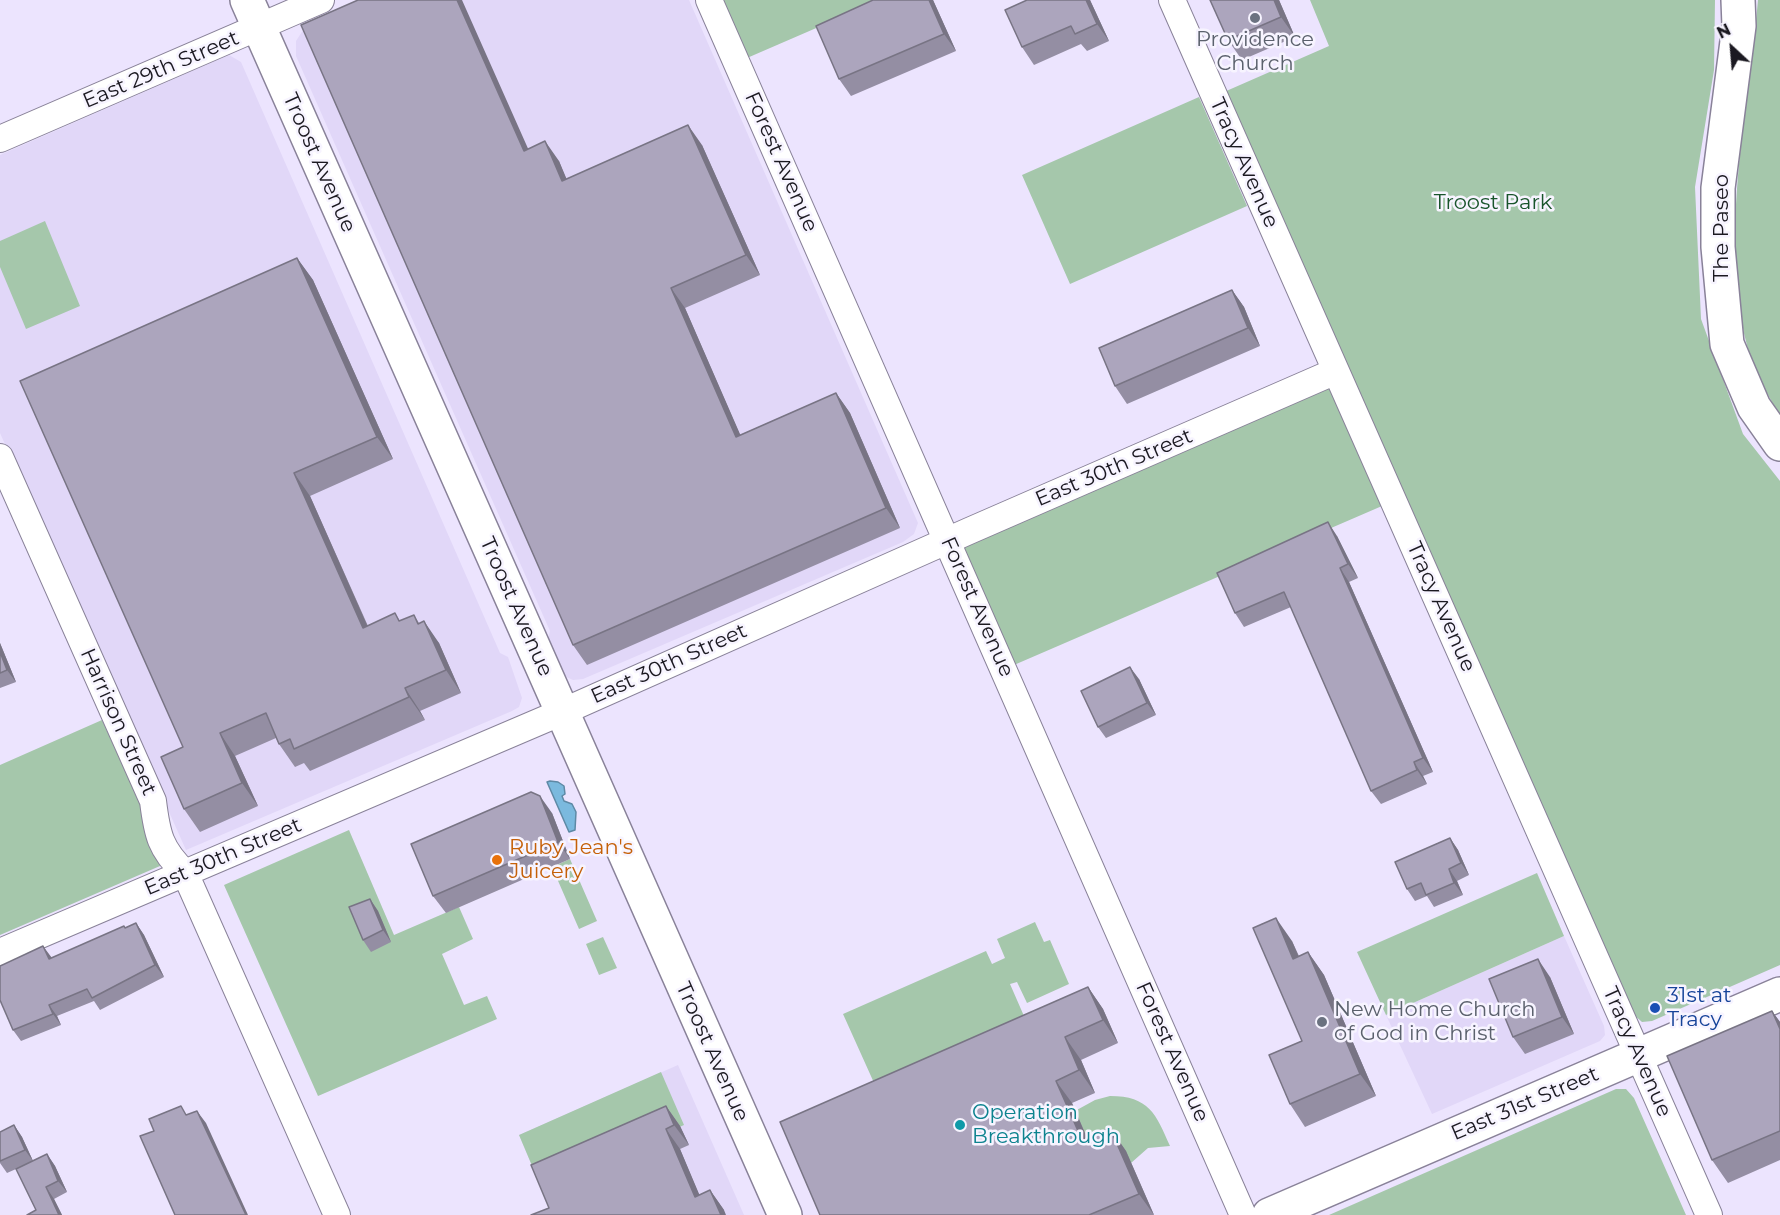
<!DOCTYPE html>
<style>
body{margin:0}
#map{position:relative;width:1780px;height:1215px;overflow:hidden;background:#ece4fe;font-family:Montserrat,sans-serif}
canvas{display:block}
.north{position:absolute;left:1702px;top:18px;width:60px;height:60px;-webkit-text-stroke:4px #f7f4ff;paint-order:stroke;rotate:334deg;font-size:16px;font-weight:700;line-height:24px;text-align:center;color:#1b1921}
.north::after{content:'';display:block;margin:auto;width:21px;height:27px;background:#1b1921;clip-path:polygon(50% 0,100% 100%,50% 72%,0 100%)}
</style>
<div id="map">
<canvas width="1780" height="1215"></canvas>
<div class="north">N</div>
</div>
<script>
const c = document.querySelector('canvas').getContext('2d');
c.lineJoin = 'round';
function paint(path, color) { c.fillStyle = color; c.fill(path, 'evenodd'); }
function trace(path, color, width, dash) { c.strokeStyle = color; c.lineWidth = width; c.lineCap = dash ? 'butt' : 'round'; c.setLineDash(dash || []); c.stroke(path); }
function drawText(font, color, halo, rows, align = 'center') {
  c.font = font + ' Montserrat,sans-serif'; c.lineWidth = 5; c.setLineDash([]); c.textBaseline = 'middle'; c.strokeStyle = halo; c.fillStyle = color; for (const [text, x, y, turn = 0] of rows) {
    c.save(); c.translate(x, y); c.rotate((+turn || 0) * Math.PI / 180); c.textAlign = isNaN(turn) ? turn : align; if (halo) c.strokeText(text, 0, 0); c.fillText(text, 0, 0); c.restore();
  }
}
const built = new Path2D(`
 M364 0H689L918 523 914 534 903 542 583 679 573 680 562 675 548 641 550 631 296 56V41L307 24Z
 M229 55 241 62 500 653 508 657 522 698 519 707 512 711 186 850 0 433V155Z
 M1564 936 1604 1026 1605 1035 1600 1041 1432 1114 1386 1015Z
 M678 1065 744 1215H553L519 1135Z`);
const green = new Path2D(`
 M722 0H881L747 58Z
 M1310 0H1715L1714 70 1695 187 1701 319 1743 434 1780 481V965L1652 1021 1642 1022 1633 1014 1224 92 1329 46Z
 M1758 0H1780V417C1773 403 1765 390 1758 376 1712 270 1748 113 1758 0Z
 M1199 97 1247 206 1070 284 1022 175Z
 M45 221 80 306 26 329 0 267V241Z
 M1330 387 1382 506 1014 665 962 546Z
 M102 720 167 863 0 935V765Z
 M349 830 394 935 459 907 473 939 442 954 464 1005 487 996 497 1019 318 1096 224 885Z
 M570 859 597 921 579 929 552 867Z
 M1537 873 1564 936 1386 1015 1357 952Z
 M1035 922 1044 942 1050 940 1069 984 1027 1003 1017 982 1010 984 1034 1039 884 1105 843 1014 986 951 992 964 1005 958 997 939Z
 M603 937 617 968 599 975 586 944Z
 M661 1072 684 1125 541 1187 519 1135Z
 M1616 1089H1626L1634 1098 1686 1215H1329Z
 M1110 1096C1149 1096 1156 1114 1170 1146L1148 1148 1131 1163H1098L1075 1111 1095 1100Z`);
const water = new Path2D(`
 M550 781 558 782 564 786 565 794 562 796 564 801 572 804 576 812 575 830 569 832 547 782Z`);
const minor = new Path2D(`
 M709 0 1243 1215
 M1172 0 1709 1215
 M0 139 321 0
 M0 457 153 801C157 834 160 849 185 873L337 1215
 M0 952 562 712 969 531 1336 371`);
const secondary = new Path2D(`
 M247 0 785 1215
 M1738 0 1739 26 1718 188V247L1727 344 1754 407 1780 444
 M1269 1215 1780 994`);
const wall = new Path2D(`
 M933 0 956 51 851 96 839 79Z
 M1027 0H1090L1109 41 1087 51 1081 44 1034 65 1022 47Z
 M1210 0H1279L1295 37 1242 60 1228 40Z
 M702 145 760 275 685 308 740 435 836 393 850 413 900 528 587 665 573 645 528 149 559 161 566 179Z
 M297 258 313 280 393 459 310 496 368 626 395 613 400 621 414 615 419 623 439 643 461 693 420 711 425 720 310 771 304 763 295 767 279 744 276 738 235 756 258 806 200 832 184 809 183 747Z
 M1232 290 1244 307 1260 346 1127 404 1115 386Z
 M1337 536 1358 578 1349 582 1433 772 1423 776 1427 784 1381 804 1371 791 1291 607 1244 627 1235 613Z
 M0 643 16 682 0 688Z
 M1139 679 1156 715 1106 738 1098 727Z
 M552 813 570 859 446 913 433 896Z
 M1450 838 1458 850 1469 875 1457 881 1463 895 1434 907 1427 896 1415 901 1407 889Z
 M370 899 378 911 391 942 371 952 363 940Z
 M136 923 144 935 164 977 100 1010 94 1001 57 1016 61 1025 21 1041 13 1030 52 958Z
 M1292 941 1299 956 1308 952 1324 975 1376 1096 1305 1127 1290 1104 1302 1041Z
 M1550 977 1574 1034 1525 1054 1513 1037Z
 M1088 987 1103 1009 1118 1043 1081 1060 1095 1093 1072 1103 1087 1138 1110 1128 1126 1151 1154 1215H820Z
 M1772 1011 1780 1022V1160L1728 1183 1712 1160Z
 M666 1106 680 1126 689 1145 680 1149 699 1195 710 1190 724 1210 549 1208Z
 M14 1125 22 1137 33 1161 47 1154 55 1166 67 1192 54 1199 62 1215H27L36 1210 16 1169 7 1173 0 1163V1132Z`);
const shadedWall = new Path2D(`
 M457 0H462L538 171 524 151Z
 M929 0H933L956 51 944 34Z
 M1086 0H1090L1109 41 1097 24Z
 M1274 0H1279L1295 37 1281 17Z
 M688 125 702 145 760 275 746 255Z
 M545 141 559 161 576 201 562 181Z
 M297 258 313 280 393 459 377 437Z
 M671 288 685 308 750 457 736 437Z
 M1232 290 1244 307 1260 346 1248 328Z
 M836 393 850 413 900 528 886 508Z
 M294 473 310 496 378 650 363 628Z
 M1328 522 1337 536 1358 578 1348 564Z
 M1340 568 1349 582 1433 772 1423 758Z
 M424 621 439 643 461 693 446 670Z
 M0 643 16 682 7 670 0 652Z
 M1130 667 1139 679 1156 715 1147 703Z
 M405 688 420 711 425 720 409 697Z
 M220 733 235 756 258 806 242 783Z
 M1414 762 1423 776 1427 784 1417 770Z
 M540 796 552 813 570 859 558 842Z
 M1450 838 1458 850 1469 875 1461 863Z
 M1449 869 1457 881 1463 895 1454 883Z
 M370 899 378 911 391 942 383 930Z
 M1276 918 1292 941 1309 981 1293 959Z
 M136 923 144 935 164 977 155 965Z
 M43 946 52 958 49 959Z
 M1308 952 1324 975 1376 1096 1360 1074Z
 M1538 959 1550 977 1574 1034 1562 1017Z
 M1088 987 1103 1009 1118 1043 1103 1020Z
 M49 1005 57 1016 61 1025 53 1014Z
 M1772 1011 1780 1022V1029Z
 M1065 1037 1081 1060 1095 1093 1079 1070Z
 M1056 1081 1072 1103 1098 1163 1082 1140Z
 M666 1106 680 1126 689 1145 674 1125Z
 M197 1111 206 1123 248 1215H246Z
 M14 1125 22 1137 33 1161 25 1150Z
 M1110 1128 1126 1151 1154 1215 1139 1194Z
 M666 1129 680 1149 708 1215 695 1197Z
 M47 1154 55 1166 67 1192 58 1181Z
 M46 1187 54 1199 62 1215H59Z
 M710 1190 724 1210 726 1215H721Z`);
const building = new Path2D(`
 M358 0H457L524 151 545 141 562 181 688 125 746 255 671 288 736 437 836 393 886 508 573 645 301 25Z
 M873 0H929L944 34 839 79 816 26Z
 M1027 0H1086L1097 24 1075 34 1071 26 1022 47 1005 10Z
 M1210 0H1274L1281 17 1228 40Z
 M297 258 377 437 294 473 363 628 395 613 399 621 414 615 418 624 424 621 446 670 405 688 409 697 294 749 290 739 279 744 266 713 220 733 242 783 184 809 161 757 183 747 20 381Z
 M1232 290 1248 328 1115 386 1099 348Z
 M1328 522 1348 564 1340 568 1423 758 1414 762 1417 770 1371 791 1284 592 1235 613 1217 573Z
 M0 652 7 670 0 673Z
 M1130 667 1147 703 1098 727 1081 691Z
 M531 792 540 796 558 842 433 896 411 844Z
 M1450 838 1461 863 1449 869 1454 883 1426 895 1421 883 1407 889 1395 862Z
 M370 899 383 930 363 940 349 907Z
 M1276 918 1293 959 1308 952 1360 1074 1290 1104 1269 1055 1302 1041 1253 928Z
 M136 923 155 965 92 998 87 989 49 1005 53 1014 13 1030 0 1000V966L43 946 49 959 124 926 125 928Z
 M1538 959 1562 1017 1513 1037 1489 979Z
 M1088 987 1103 1020 1065 1037 1079 1070 1056 1081 1082 1140 1110 1128 1139 1194 1089 1215H820L780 1122Z
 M1772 1011 1780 1029V1131L1712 1160 1667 1056Z
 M181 1106 186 1115 197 1111 246 1215H175L140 1136 154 1131 149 1119Z
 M666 1106 674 1125 666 1129 695 1197 710 1190 721 1215H531L549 1208 531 1165Z
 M14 1125 25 1150 0 1161V1132Z
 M47 1154 58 1181 46 1187 59 1215H27L36 1210 16 1169Z`);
const markers = [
 [1255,18,6,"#6b7280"],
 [497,860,6,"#e8710a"],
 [1655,1008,6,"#1a4fb4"],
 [1322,1022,6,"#6b7280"],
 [960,1125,6,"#0f9aa8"]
];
const worshipNames = [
 ["Providence",1255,40],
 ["Church",1255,64],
 ["New Home Church",1334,1010,"left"],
 ["of God in Christ",1334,1034,"left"]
];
const streetNames = [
 ["East 29th Street",161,70,-23],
 ["Forest Avenue",781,162,66],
 ["Troost Avenue",319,163,66],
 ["Tracy Avenue",1244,163,66],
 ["The Paseo",1722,228,-90],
 ["East 30th Street",1114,468,-23],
 ["Troost Avenue",516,607,66],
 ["Forest Avenue",977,607,66],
 ["Tracy Avenue",1441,607,66],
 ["East 30th Street",669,664,-24],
 ["Harrison Street",118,722,66],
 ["East 30th Street",223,857,-23],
 ["Troost Avenue",712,1052,66],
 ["Forest Avenue",1172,1052,66],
 ["Tracy Avenue",1637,1052,66],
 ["East 31st Street",1525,1104,-23]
];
const parkNames = [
 ["Troost Park",1493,203]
];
const foodNames = [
 ["Ruby Jean's",509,848],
 ["Juicery",509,872]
];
const transitNames = [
 ["31st at",1667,996],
 ["Tracy",1667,1020]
];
const cultureNames = [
 ["Operation",972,1113],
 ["Breakthrough",972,1137]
];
paint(built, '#e1d7f8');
paint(green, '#a5c7ab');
paint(water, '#7bb9de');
trace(water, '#5e89a5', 1.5);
trace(minor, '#898299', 28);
trace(secondary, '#898299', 36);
trace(minor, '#fff', 26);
trace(secondary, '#fff', 33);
paint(wall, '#948ea3');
paint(shadedWall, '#787484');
paint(building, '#aca5bd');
trace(building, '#787484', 1.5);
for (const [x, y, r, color] of markers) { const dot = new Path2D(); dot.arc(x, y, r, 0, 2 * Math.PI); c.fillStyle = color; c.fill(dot); trace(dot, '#f7f4ff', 2); }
drawText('21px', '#5b616d', '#f7f4ff', worshipNames);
drawText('21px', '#1b1921', '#f7f4ff', streetNames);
drawText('21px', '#18542b', '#f7f4ff', parkNames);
drawText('21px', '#c56008', '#f7f4ff', foodNames, 'left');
drawText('21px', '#164399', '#f7f4ff', transitNames, 'left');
drawText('21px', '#0d838f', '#f7f4ff', cultureNames, 'left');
</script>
